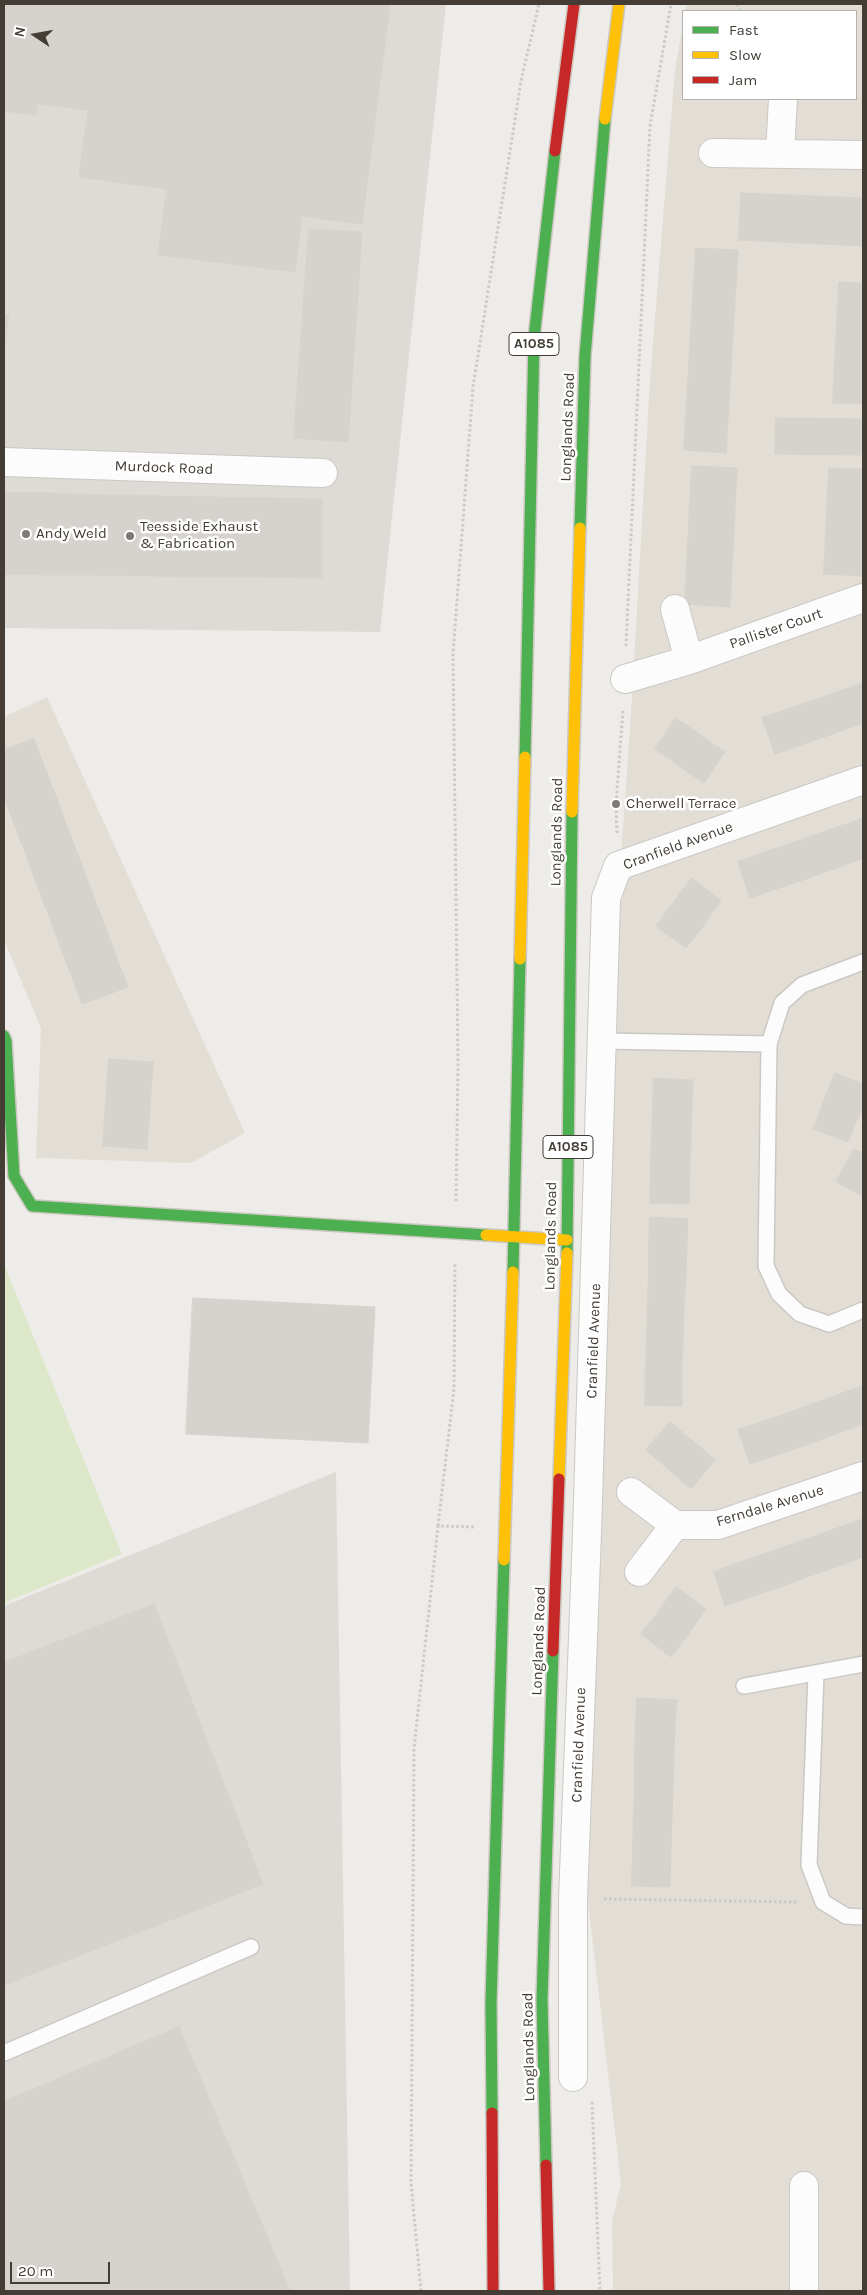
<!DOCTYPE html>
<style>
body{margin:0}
#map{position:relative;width:867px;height:2295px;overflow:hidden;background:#eeece8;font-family:Karla,sans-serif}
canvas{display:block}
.frame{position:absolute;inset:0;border:5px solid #433d35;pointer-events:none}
.legend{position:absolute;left:682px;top:10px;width:175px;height:90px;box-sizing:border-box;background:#fff;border:1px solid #b4b1ae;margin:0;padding:6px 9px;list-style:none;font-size:15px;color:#433d35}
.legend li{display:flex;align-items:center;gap:10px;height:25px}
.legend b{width:25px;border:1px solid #b4b1ae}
.north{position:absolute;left:10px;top:10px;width:50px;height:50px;-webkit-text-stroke:4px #fff;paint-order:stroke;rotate:282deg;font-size:14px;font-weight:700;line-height:20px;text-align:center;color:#433d35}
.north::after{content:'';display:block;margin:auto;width:18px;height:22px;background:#433d35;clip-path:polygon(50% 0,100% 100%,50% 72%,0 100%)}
.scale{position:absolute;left:10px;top:2262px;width:100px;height:22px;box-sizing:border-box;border:2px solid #433d35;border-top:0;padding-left:6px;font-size:15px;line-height:18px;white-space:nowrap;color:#433d35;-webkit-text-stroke:4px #fff;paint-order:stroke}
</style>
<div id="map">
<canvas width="867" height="2295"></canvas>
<div class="frame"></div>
<ul class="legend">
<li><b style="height:6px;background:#4caf50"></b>Fast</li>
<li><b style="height:6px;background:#ffc107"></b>Slow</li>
<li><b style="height:6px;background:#c62828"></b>Jam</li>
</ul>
<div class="north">N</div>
<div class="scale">20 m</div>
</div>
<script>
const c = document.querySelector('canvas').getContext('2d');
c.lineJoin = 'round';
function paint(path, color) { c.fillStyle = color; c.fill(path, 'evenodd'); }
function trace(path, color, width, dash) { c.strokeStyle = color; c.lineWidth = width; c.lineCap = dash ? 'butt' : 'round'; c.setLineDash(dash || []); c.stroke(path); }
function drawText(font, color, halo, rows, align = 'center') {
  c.font = font + ' Karla,sans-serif'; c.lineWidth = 5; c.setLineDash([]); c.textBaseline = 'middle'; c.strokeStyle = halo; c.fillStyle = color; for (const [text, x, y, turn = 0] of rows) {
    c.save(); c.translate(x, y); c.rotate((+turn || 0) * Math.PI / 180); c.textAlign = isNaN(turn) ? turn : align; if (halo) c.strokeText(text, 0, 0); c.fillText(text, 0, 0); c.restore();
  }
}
const residential = new Path2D(`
 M687 4H863V2291H613L612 2220 621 2184 588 1902 618 898 631 714 650 380 675 70 683 24V99H856V11H685Z
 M47 697 245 1133 191 1163 36 1158 41 1028 4 940V717Z`);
const industrial = new Path2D(`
 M4 4H446L380 632 4 628Z
 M336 1472 350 2291H4V1606Z`);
const green = new Path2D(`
 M4 1264 122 1554 4 1603Z`);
const building = new Path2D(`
 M4 4H390L362 224 302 216 295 272 158 255 167 189 79 177 88 110 38 104 36 115 4 111Z
 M741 193 863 198V246L739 240Z
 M309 229 362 232 348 442 294 438Z
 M696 248 738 250 726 453 684 450Z
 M839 282 863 283V404L833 403Z
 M4 314 9 315 4 350Z
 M776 418 863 419V455L775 454Z
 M692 466 737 468 730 607 685 604Z
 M829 468 863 469V576L824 574Z
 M4 493H48L47 575 4 574Z
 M48 493 104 495 103 575H47Z
 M104 495 158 496 156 576 103 575Z
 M158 496 210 497 209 577 156 576Z
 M210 497 263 498 262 577H209Z
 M263 498 322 499V578L262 577Z
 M863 683V705L857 685Z
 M857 685 863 705V723L844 730 832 694Z
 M832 694 844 730 821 738 809 702Z
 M809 702 821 738 798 746 785 710Z
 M785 710 798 746 775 754 762 718Z
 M676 718 701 735 679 766 655 749Z
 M701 735 725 752 704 783 679 766Z
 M34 739 128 987 82 1004 4 797V750Z
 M863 818V843L856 821Z
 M856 821 863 843V858L845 865 832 829Z
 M832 829 845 865 820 874 807 838Z
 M807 838 820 874 797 882 784 846Z
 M784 846 797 882 773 890 760 854Z
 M760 854 773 890 750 898 738 862Z
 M692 878 721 901 704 925 674 902Z
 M674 902 704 925 686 948 656 926Z
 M109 1059 153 1062 147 1149 103 1146Z
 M835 1073 863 1084V1104L859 1115 824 1101Z
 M654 1078 693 1080 692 1104 653 1103Z
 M824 1101 859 1115 848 1142 814 1129Z
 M653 1103 692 1104 691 1135 652 1134Z
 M652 1134 691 1135 690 1165 651 1164Z
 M854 1149 863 1153V1196L836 1182Z
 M651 1164 690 1165 689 1204 650 1203Z
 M650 1217 688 1219 687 1244 649 1243Z
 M649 1243 687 1244 686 1273 649 1272Z
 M649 1272 686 1273 684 1305 648 1304Z
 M193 1298 375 1307 368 1443 186 1434Z
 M648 1304 684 1305 683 1336 647 1335Z
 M647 1335 683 1336 682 1366 646 1365Z
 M646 1365 682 1366V1406L645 1405Z
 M863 1386V1424L861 1425 849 1391Z
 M849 1391 861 1425 833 1435 821 1401Z
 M821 1401 833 1435 803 1446 791 1412Z
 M791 1412 803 1446 774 1456 762 1422Z
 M670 1422 693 1441 668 1469 646 1450Z
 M762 1422 774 1456 750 1464 738 1430Z
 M693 1441 715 1460 691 1489 668 1469Z
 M863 1519V1546L855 1522Z
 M855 1522 863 1546V1557L839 1566 827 1532Z
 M827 1532 839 1566 810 1576 799 1542Z
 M799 1542 810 1576 783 1586 770 1552Z
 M770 1552 783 1586 754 1596 741 1562Z
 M741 1562 754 1596 725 1606 714 1572Z
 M676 1587 706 1609 689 1633 659 1611Z
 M154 1604 263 1884 4 1985V1663Z
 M659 1611 689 1633 671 1657 641 1634Z
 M637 1698 677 1700 675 1725 636 1723Z
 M636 1723 675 1725 674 1754 635 1753Z
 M635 1753 674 1754 673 1786 635 1785Z
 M635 1785 673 1786 672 1815 634 1814Z
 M634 1814 672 1815 671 1848 633 1847Z
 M633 1847 671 1848 670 1887 632 1886Z
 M179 2027 290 2291H4V2102Z`);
const path = new Path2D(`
 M737 4 740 11
 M626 646 650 126 671 4
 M617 833 616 804 623 710
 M456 1201 458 1064 453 654 473 387 521 81 539 4
 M438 1526 454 1389 455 1263
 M604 1899 797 1902
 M592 2102 600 2291
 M421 2291 411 2183 414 1749 438 1526 475 1527`);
const lane = new Path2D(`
 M863 962 802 985 782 1003 769 1044 766 1266 779 1294 800 1314 829 1324 863 1310
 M603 1041 769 1044
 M816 1674 809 1865 823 1902 846 1916 863 1917
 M744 1686 863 1664
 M4 2053 251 1947`);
const street = new Path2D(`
 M713 153 863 155
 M780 153 783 99
 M4 462 323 473
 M675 609 689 660
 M625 679 689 660 863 598
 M631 1492 675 1525
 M639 1572 675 1525H718L863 1476
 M573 2077V1899L587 1533 606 898 618 866 863 780
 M804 2186V2291`);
const fast = new Path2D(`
 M580 528 585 356 605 119
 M525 757 534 338 555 151
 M4 1036 6 1041 14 1176 32 1206 486 1235
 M567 1253 572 812
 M513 1272 520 959
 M492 2113 491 2003 504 1560
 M546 2165 542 2000 553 1651`);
const slow = new Path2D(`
 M605 119 619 4
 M572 812 580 528
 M520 959 525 757
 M486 1235 567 1240
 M559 1479 567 1253
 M504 1560 513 1272`);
const jam = new Path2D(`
 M555 151 574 4
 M553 1651 559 1479
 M492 2113 493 2291
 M546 2165 549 2291`);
const markers = [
 [26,534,5,"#7f7a74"],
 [130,536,5,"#7f7a74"],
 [616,804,5,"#7f7a74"]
];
const shields = [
 [534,344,50],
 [568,1147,50]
];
const shieldNames = [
 ["A1085",534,344],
 ["A1085",568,1147]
];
const streetNames = [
 ["Longlands Road",568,427,-88],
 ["Murdock Road",164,468,2],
 ["Pallister Court",776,629,-19],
 ["Longlands Road",557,832,-89],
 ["Cranfield Avenue",678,846,-20],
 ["Longlands Road",551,1236,-89],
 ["Cranfield Avenue",594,1341,-88],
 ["Ferndale Avenue",770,1506,-17],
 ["Longlands Road",539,1641,-88],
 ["Cranfield Avenue",579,1745,-88],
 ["Longlands Road",529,2047,-91]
];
const poiNames = [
 ["Teesside Exhaust",140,527],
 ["& Fabrication",140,544],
 ["Andy Weld",36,534],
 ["Cherwell Terrace",626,804]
];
paint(residential, '#e2ded6');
paint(industrial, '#dedbd6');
paint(green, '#dde7ca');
paint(building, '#d6d3cf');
trace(building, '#d6d3ce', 1);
trace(lane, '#cbc8c4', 18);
trace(street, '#cbc8c4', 30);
trace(fast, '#ccc8c0', 14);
trace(slow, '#ccc8c0', 14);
trace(jam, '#ccc8c0', 14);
trace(path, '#cccac7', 3, [2.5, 2.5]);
trace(lane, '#fcfcfc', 15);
trace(street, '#fcfcfc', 28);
trace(fast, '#4caf50', 11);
trace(slow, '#ffc107', 11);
trace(jam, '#c62828', 11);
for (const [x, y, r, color] of markers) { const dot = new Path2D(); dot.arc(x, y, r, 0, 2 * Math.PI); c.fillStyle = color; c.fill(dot); trace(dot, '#fff', 2); }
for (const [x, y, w] of shields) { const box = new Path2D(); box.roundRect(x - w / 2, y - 11.5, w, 23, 4); c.fillStyle = '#fff'; c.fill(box); trace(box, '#433d35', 1); }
drawText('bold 14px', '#433d35', null, shieldNames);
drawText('15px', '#433d35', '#fff', streetNames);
drawText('15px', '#433d35', '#fff', poiNames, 'left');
</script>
